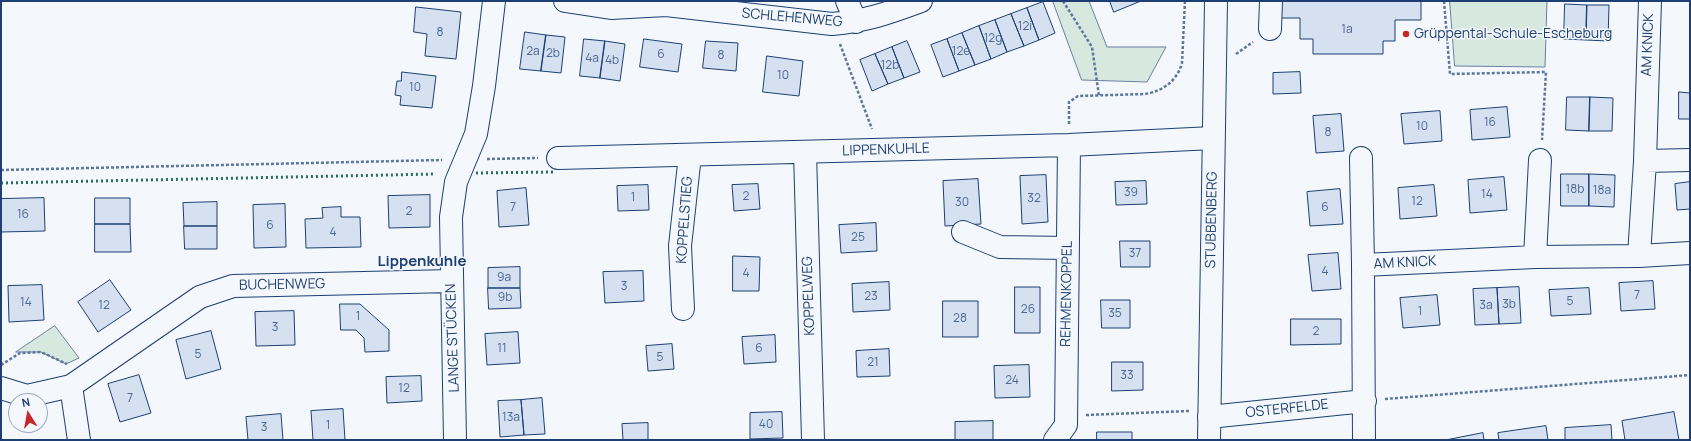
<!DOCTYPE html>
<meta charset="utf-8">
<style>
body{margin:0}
#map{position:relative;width:1691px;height:441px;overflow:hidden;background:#f4f7fb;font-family:Manrope,sans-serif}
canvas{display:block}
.frame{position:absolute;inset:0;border:2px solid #1d3f73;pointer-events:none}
.north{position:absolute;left:8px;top:393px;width:40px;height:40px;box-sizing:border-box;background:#f4f7fb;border:1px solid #9eadc5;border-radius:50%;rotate:349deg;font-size:11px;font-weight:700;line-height:16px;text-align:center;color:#1d3f73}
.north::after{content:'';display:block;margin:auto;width:14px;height:18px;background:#c62828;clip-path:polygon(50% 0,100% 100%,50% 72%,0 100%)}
</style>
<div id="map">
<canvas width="1691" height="441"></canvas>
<div class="frame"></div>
<div class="north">N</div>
</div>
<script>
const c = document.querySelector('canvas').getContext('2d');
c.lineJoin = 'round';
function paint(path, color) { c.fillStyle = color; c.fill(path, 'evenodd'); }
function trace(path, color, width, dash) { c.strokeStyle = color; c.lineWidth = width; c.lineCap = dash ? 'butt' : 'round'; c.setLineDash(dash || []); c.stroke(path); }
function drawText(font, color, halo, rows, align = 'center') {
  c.font = font + ' Manrope,sans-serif'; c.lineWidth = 3; c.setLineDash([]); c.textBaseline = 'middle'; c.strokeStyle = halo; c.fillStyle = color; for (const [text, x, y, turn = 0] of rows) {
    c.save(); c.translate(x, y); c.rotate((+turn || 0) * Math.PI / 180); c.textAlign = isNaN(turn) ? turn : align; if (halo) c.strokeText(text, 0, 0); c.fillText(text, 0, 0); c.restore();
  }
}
const green = new Path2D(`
 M1053 1H1089L1107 47H1166L1147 82 1082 80Z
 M1450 1H1547L1545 67 1455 66Z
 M55 326 79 358 66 364 41 352H16Z`);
const building = new Path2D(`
 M1110 1H1141L1114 12Z
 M1277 1H1421V20H1395V41H1383V54H1313V39H1300V18H1277Z
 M1043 2 1055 33 1039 40 1027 8Z
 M1565 4 1587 5 1586 40 1564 39Z
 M1587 5H1609L1608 41 1586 40Z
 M416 7 461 12 456 59 425 56 427 34 414 32Z
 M1027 8 1039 40 1024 46 1011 14Z
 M1011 14 1024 46 1007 52 995 20Z
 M995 20 1007 52 991 59 979 26Z
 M979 26 991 59 975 65 962 33Z
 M525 32 546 35 541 71 520 69Z
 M962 33 975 65 959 71 947 39Z
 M546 35 565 37 561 73 541 71Z
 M584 39 605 41 600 78 580 76Z
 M644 39 682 44 678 72 640 67Z
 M947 39 959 71 943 77 931 45Z
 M605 41 625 44 620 81 600 78Z
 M706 41 738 43 736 71 703 68Z
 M907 41 920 72 904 78 892 47Z
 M892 47 904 78 888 84 875 54Z
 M875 54 888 84 872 91 860 60Z
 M767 56 803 61 799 96 763 92Z
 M402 72 436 76 432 108 400 105 401 96 395 95 397 81H401Z
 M1300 72 1301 93 1273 94V73Z
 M1679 92 1690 93V119H1679Z
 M1567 97H1590L1589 131 1566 130Z
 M1590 97 1613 98 1612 131H1589Z
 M1507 107 1510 137 1472 140 1470 110Z
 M1440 111 1442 141 1404 144 1401 114Z
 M1341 114 1344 151 1316 153 1313 116Z
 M1561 174H1589V206H1561Z
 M1589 174 1615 175 1614 207 1589 206Z
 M1046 175 1048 222 1022 224 1020 176Z
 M1504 177 1507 210 1470 213 1468 180Z
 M978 179 981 224 945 226 943 181Z
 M1146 181 1147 204 1116 205 1115 182Z
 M1690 182V209L1677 210 1675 184Z
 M758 184 760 209 734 211 732 185Z
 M648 185 649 210 618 211 617 186Z
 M1434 185 1437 216 1400 219 1398 188Z
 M526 188 529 225 499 227 497 191Z
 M1340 189 1343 224 1310 226 1307 192Z
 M430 195V227L389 228 388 196Z
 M44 198 45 231 1 232V199Z
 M95 198H130V224H95Z
 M217 202V226H184L183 203Z
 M285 204 286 247 254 248 253 205Z
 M341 207V217H360L361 247 306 248 305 219 323 218 322 208Z
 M876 223 877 251 841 253 839 225Z
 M95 224H130L131 252H95Z
 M184 226H217V249H185Z
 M1120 241H1150V267H1121Z
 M1338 253 1341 289 1312 291 1308 255Z
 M733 256 760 257 759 291H733Z
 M520 267V288H488V268Z
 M643 271 644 301 605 303 603 272Z
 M110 280 131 310 98 332 78 302Z
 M1653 281 1655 309 1621 311 1619 283Z
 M889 282 890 310 853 312 852 284Z
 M42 285 44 320 9 322 8 286Z
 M1015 287H1040V333H1015Z
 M1519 287 1521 323 1499 324 1497 288Z
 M488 288H520L521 308 489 309Z
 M1497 288 1499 324 1475 325 1473 289Z
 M1589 288 1591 314 1551 316 1549 290Z
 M1437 295 1440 325 1403 328 1400 298Z
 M1101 300H1130V328H1102Z
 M943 301H978V337H943Z
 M340 304H360L389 330V351L365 352 364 338 356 330H341Z
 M294 311 295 345 256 346 255 312Z
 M1291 319H1341V344L1291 345Z
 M211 331 221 369 186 379 176 340Z
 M518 332 520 363 487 365 485 334Z
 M775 335 776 362 744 364 742 337Z
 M672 344 674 369 648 371 646 346Z
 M889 349 890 376 857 377 856 351Z
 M1112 362H1143V390L1112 391Z
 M1029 365 1030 397 995 398 994 366Z
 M139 375 151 413 120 422 108 384Z
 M421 376 422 401 387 403 386 377Z
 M542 398 545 434 524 435 521 400Z
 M521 400 524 435 500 437 498 401Z
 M343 409 345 440H313L311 411Z
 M782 412 783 438 750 439V413Z
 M1674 412 1679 440H1625L1622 421Z
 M281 414 283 440H248L246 417Z
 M993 421V440H955V422Z
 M648 423V440H623L622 424Z
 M1611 425 1612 440H1565V428Z
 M1546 426 1548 440H1499L1498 433Z
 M1097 432H1132V440H1097Z
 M1483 433 1484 440H1446Z`);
const path = new Path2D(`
 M1063 1 1092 47 1099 96
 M1444 1 1450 74 1546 72 1542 140
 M840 44 872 129
 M1236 54 1253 42
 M1069 124V102L1078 96 1145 94C1163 91 1177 81 1182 63L1185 1
 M487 159 538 158
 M1 170 442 160
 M1 365 20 353 41 352 67 364
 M1385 399 1690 375
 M1086 415 1189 411`);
const minor = new Path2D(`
 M565 1 611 8 666 5 832 24C866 21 889 13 921 1
 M847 1 856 22
 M1270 29 1271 1
 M805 152 813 440
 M558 158 1069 145 1213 138
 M1361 158 1363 265
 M1645 161 1690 160
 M963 232 1000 247 1067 248
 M1639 256 1690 253
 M1535 257 1540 160
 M683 309 680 246 690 155
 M71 386 200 297 233 286 451 281
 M1 388 27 396 71 386 79 440
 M1209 417 1365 401
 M455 440 451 217 456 182 476 134 484 86 494 1
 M1055 440 1066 425 1069 145
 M1364 440 1363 265 1535 257 1639 256 1645 161 1650 1`);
const major = new Path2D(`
 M1209 440 1216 1`);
const hedge = new Path2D(`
 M476 173 555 172
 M1 183 436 174`);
const markers = [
 [1406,34,4,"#c62828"]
];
const numberNames = [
 ["12i",1025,27],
 ["1a",1347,30],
 ["8",440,33],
 ["12g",993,39],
 ["2a",533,52],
 ["12e",961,52],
 ["2b",553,54],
 ["6",661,55],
 ["8",721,56],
 ["4a",592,59],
 ["4b",612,61],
 ["12b",890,66],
 ["10",783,76],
 ["10",415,88],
 ["16",1490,123],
 ["10",1422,127],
 ["8",1328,133],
 ["18b",1575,190],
 ["18a",1602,191],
 ["39",1131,193],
 ["14",1487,195],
 ["2",746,197],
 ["1",633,198],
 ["32",1034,199],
 ["12",1417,202],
 ["30",962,203],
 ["7",513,208],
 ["6",1325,208],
 ["2",409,212],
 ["16",23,215],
 ["6",270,226],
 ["4",333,233],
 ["25",858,238],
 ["37",1135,254],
 ["4",1325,272],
 ["4",746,274],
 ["9a",504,278],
 ["3",624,287],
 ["7",1637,296],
 ["23",871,297],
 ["9b",505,298],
 ["5",1570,302],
 ["14",26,303],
 ["3b",1509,305],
 ["12",104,306],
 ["3a",1486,306],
 ["26",1028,310],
 ["1",1420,312],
 ["35",1115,314],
 ["1",358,317],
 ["28",960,319],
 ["3",275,328],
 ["2",1316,332],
 ["11",502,349],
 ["6",759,349],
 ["5",198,355],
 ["5",660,358],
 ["21",873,363],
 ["33",1127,376],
 ["24",1012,381],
 ["12",404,389],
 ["7",130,399],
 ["13a",511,418],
 ["40",766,425],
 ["1",328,426],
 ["3",264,428]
];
const streetNames = [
 ["SCHLEHENWEG",792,18,5],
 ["AM KNICK",1648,45,-88],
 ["LIPPENKUHLE",886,150,-2],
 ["KOPPELSTIEG",685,220,-86],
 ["STUBBENBERG",1212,220,-89],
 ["AM KNICK",1405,263,-3],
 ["BUCHENWEG",282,285,-1],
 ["REHMENKOPPEL",1067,294,-89],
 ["KOPPELWEG",809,296,-92],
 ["LANGE STÜCKEN",453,338,-92],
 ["OSTERFELDE",1287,409,-6]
];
const poiNames = [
 ["Grüppental-Schule-Escheburg",1414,34]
];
const neighbourhoodNames = [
 ["Lippenkuhle",422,262]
];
paint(green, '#d7e8df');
trace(green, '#687fa3', 1);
paint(building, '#d5e0f0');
trace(building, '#1d3f73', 1);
trace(minor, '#1d3f73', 24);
trace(major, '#1d3f73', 24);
trace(path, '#5e769c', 2.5, [3, 2]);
trace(minor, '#f4f7fb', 22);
trace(major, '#f4f7fb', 22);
trace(hedge, '#2c6c60', 3, [2, 3]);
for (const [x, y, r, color] of markers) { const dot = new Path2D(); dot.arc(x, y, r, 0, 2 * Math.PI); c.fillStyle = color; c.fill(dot); trace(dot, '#f4f7fb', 1.5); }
drawText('12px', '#4b6792', null, numberNames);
drawText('14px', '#1d3f73', '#f4f7fb', streetNames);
drawText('14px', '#1d3f73', '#f4f7fb', poiNames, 'left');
drawText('bold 15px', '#1d3f73', '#f4f7fb', neighbourhoodNames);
</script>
